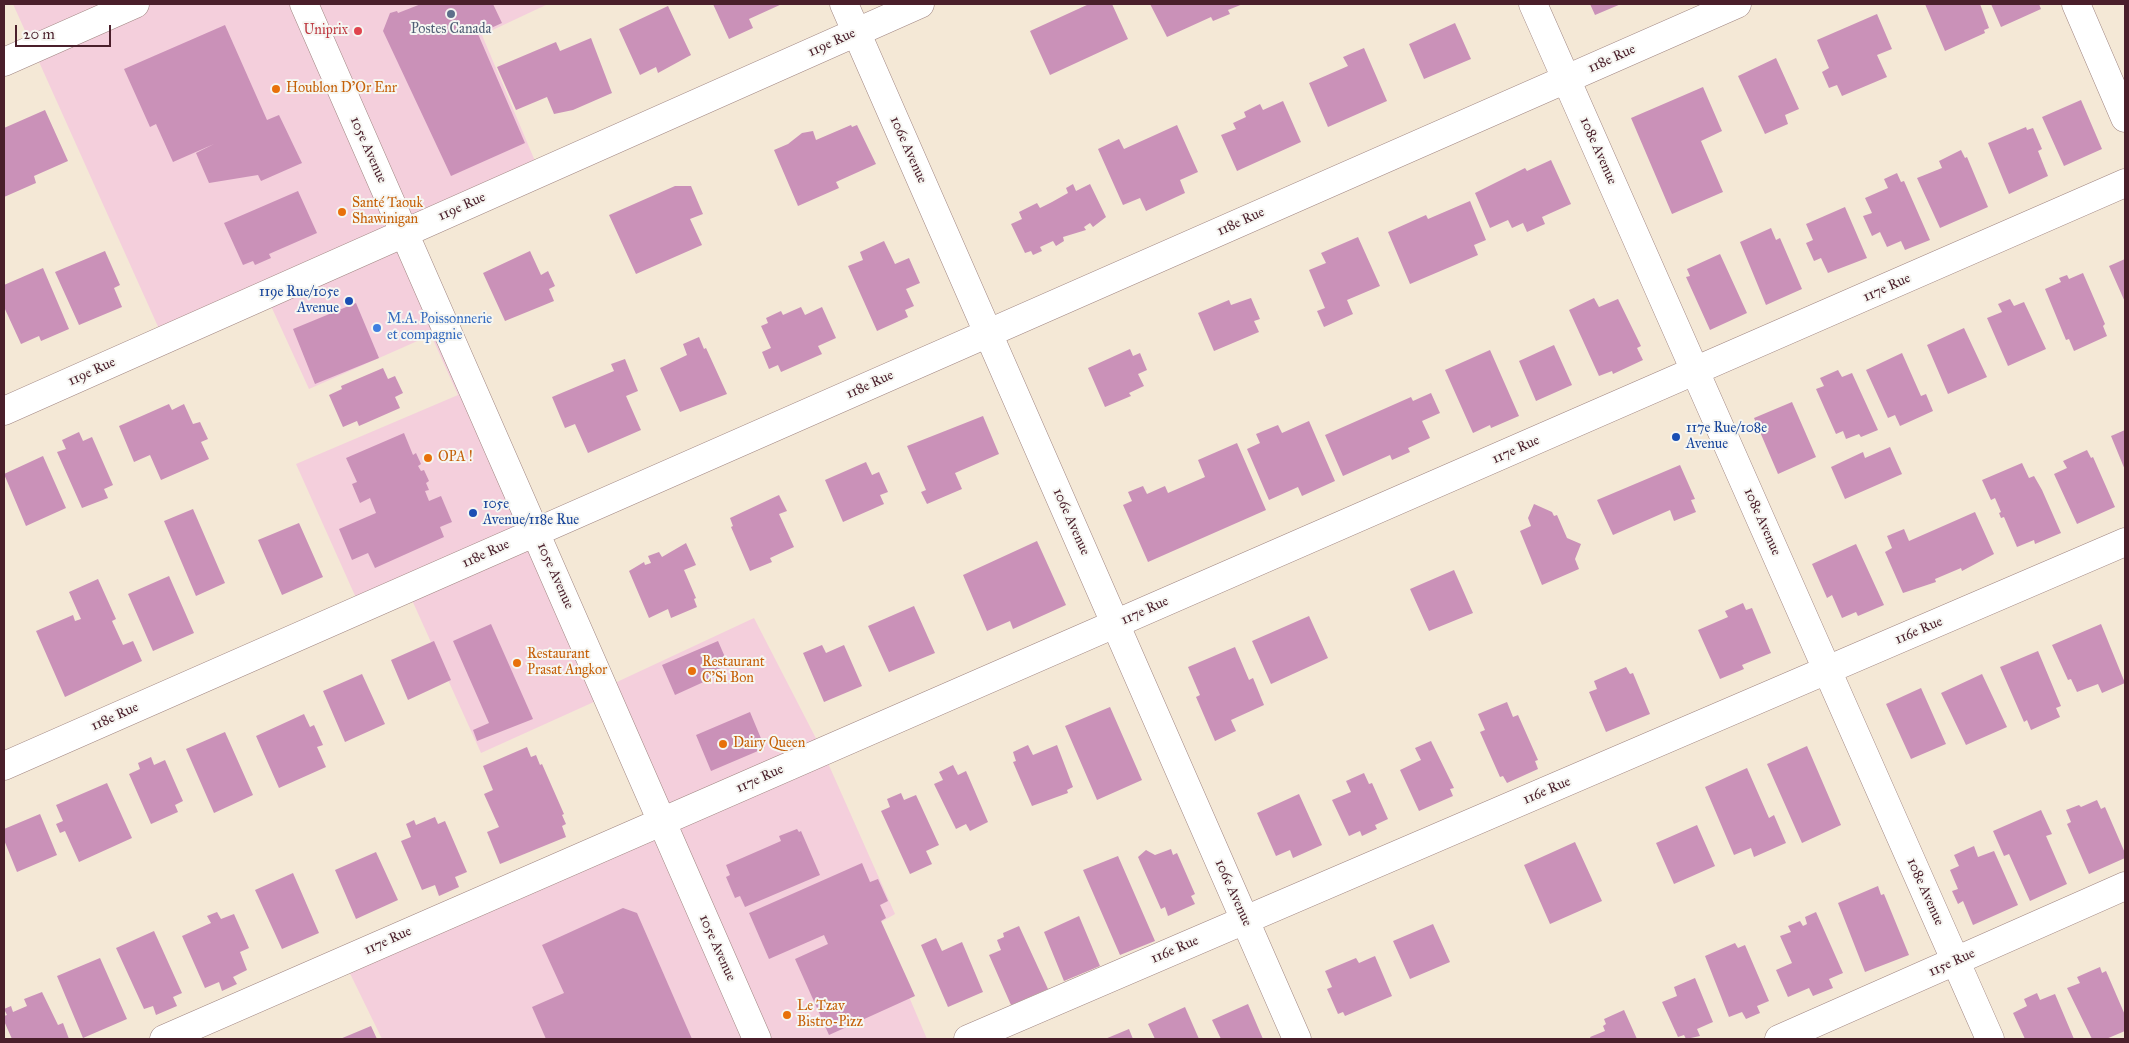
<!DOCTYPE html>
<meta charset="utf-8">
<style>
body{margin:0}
#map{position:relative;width:2129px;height:1043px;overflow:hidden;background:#f4e8d6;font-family:"IM FELL Great Primer",serif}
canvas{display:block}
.frame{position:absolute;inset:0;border:5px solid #4a1f2b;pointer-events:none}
.scale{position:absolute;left:15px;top:25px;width:96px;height:22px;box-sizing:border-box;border:2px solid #4a1f2b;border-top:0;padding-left:6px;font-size:15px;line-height:18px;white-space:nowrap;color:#4a1f2b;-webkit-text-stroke:4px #f6f6f2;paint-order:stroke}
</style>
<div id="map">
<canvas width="2129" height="1043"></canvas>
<div class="frame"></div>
<div class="scale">20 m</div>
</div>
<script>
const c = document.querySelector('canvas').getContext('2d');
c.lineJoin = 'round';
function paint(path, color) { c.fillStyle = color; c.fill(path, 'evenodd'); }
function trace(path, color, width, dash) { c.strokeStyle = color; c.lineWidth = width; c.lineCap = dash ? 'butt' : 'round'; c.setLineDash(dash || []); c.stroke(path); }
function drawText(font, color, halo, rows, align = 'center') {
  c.font = font + ' "IM FELL Great Primer",serif'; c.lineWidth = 4; c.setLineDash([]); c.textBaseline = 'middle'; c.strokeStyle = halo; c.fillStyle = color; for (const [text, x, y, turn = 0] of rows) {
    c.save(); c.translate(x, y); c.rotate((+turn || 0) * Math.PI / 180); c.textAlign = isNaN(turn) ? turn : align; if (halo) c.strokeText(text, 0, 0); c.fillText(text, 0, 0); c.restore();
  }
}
const built = new Path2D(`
 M13 4H548L482 35 540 173 405 233 604 688 754 618 823 752 895 914 878 924 927 1039H382L341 955 661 822 607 696 481 753 407 589 361 609 296 464 458 395 431 335 309 389 266 295 164 340Z`);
const building = new Path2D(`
 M421 4H493L502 23 478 34 525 143 451 176 383 31 390 13 397 11 398 13Z
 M713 4H782L749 19 753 28 729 39Z
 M1089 4H1112L1128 39 1050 75 1030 31Z
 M1150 4H1243L1228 10 1230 14 1213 21 1211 17 1167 37Z
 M1590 4H1621L1595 15Z
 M1925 4H1980L1989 28 1984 30 1985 33 1945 51Z
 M1991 4H2039L2041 9 2001 27Z
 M668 6 691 55 658 73 656 67 640 75 619 29Z
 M1877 14 1892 49 1877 55 1887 77 1842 96 1837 85 1829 88 1822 72 1829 68 1817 40Z
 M1455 23 1471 59 1424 79 1409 44Z
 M225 25 267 120 279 115 302 163 261 181 258 175 209 183 196 153 214 144 173 162 156 124 150 127 124 69Z
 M591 38 612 93 573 110 554 114 547 97 516 110 497 67 556 42 560 51Z
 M1364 48 1387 101 1328 127 1309 83 1348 66 1343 57Z
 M1776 58 1799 109 1785 115 1788 124 1765 134 1738 76Z
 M1703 87 1722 131 1701 141 1723 192 1672 214 1631 118Z
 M2081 100 2102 149 2064 166 2042 117Z
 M1283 101 1301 142 1237 171 1221 135 1236 129 1233 123 1246 117 1244 112 1260 104 1263 110Z
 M45 110 68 161 34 176 36 183 4 197V128Z
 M851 125 852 127 857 125 876 164 836 182 839 188 798 206 774 150 788 144 802 133 813 131 816 140Z
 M1177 125 1198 172 1180 180 1185 193 1146 211 1140 198 1123 205 1098 149 1119 139 1124 149Z
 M2026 127 2027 130 2033 128 2042 149 2038 151 2048 176 2009 194 1988 143Z
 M1961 150 1965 158 1967 157 1988 207 1940 228 1917 178 1942 168 1939 161Z
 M1551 160 1571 204 1542 217 1545 224 1527 232 1523 223 1512 228 1508 220 1490 228 1475 193 1525 168 1527 171Z
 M1897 173 1901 182 1904 181 1930 240 1905 250 1901 241 1887 247 1880 232 1872 236 1863 216 1872 213 1865 198 1888 188 1884 179Z
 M1073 184 1076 191 1090 184 1106 217 1093 227 1090 223 1084 227 1086 230 1063 237 1064 241 1056 246 1053 241 1040 247 1042 251 1033 255 1031 251 1025 253 1011 224 1022 219 1019 212 1037 203 1040 208 1052 202 1068 193 1066 188Z
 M675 186H691L703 214 690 219 702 245 636 274 609 215Z
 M298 191 317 233 269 254 271 258 255 265 253 261 243 265 224 223Z
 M1470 201 1486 240 1474 245 1478 255 1410 284 1388 232 1426 215 1428 219Z
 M1845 207 1867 258 1828 273 1821 258 1814 261 1806 243 1813 240 1806 224Z
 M1771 228 1776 240 1780 238 1802 289 1766 305 1740 242Z
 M1358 237 1380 286 1347 300 1353 314 1324 327 1317 311 1325 308 1309 270 1326 263 1321 253Z
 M884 241 895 264 909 258 920 283 906 289 914 306 905 310 908 317 877 331 848 266 863 260 860 252Z
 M105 251 120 285 114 288 122 307 79 325 55 272Z
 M530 251 541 275 548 271 555 286 549 289 554 301 505 321 483 273Z
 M1720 254 1747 313 1710 330 1686 277 1690 276 1687 269Z
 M2125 259V302L2109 266Z
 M43 268 69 329 41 341 39 336 21 344 4 307V285Z
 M2083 273 2105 324 2103 326 2107 336 2074 351 2069 339 2066 340 2045 289 2061 282 2059 278 2067 275 2069 279Z
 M1251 298 1260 319 1254 321 1259 332 1214 351 1198 313 1229 300 1231 305Z
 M1594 298 1599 307 1618 299 1641 346 1637 348 1643 360 1613 374 1612 371 1599 376 1569 310Z
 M2010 299 2014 306 2024 302 2046 349 2008 366 1987 318 2002 312 1998 304Z
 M356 303 379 358 315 384 293 329Z
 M801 307 805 315 822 307 836 338 818 346 822 354 781 372 778 365 769 369 762 352 771 348 761 326 768 323 766 318 781 311 783 315Z
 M1964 328 1987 377 1948 394 1927 345Z
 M699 337 704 349 706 348 727 394 680 412 660 368 687 355 683 344Z
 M1554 345 1572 385 1536 401 1519 361Z
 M1130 349 1133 356 1140 353 1147 370 1138 374 1144 386 1129 393 1131 396 1105 407 1088 368Z
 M1490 350 1519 416 1491 428 1490 425 1473 433 1445 370Z
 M1902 353 1921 396 1926 394 1933 411 1900 426 1895 415 1888 418 1866 370Z
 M625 359 638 391 626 396 641 430 588 453 575 424 565 428 552 397 614 371 611 364Z
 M383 368 388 379 395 376 403 393 395 397 400 408 359 426 357 421 343 427 329 395 342 389 341 386Z
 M1838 370 1842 377 1852 373 1878 430 1861 437 1859 434 1846 439 1843 431 1836 434 1816 389 1824 386 1820 378Z
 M1431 393 1440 413 1422 421 1430 438 1408 448 1410 452 1392 460 1390 455 1343 476 1325 435 1411 397 1413 401Z
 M1792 402 1816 457 1778 474 1754 418Z
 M169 404 172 410 184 404 193 424 200 422 208 439 201 442 209 459 161 480 150 455 134 462 119 426Z
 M983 416 999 454 955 473 962 489 927 504 921 492 926 490 907 446Z
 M1309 421 1335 481 1302 496 1298 487 1269 500 1247 449 1260 443 1256 434 1278 425 1282 433Z
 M2125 430V470L2111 436Z
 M79 432 83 441 92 437 113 485 104 489 108 498 82 508 57 452 66 449 62 440Z
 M404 433 413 455 416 453 421 464 418 466 421 471 424 470 429 481 426 483 429 490 425 491 429 501 441 496 452 522 440 527 444 537 375 568 368 553 352 560 339 529 376 513 370 498 360 503 352 484 357 482 346 458Z
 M1237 443 1266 510 1148 562 1123 505 1132 501 1128 492 1143 486 1147 494 1165 486 1168 493 1205 477 1198 460Z
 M1890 447 1902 474 1845 499 1831 467 1863 452 1865 458Z
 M2087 450 2091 458 2093 457 2115 507 2077 524 2054 474 2067 468 2063 461Z
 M43 456 66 508 26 526 4 474Z
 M866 462 872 475 879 472 888 492 880 495 884 504 843 522 825 480Z
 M2022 463 2029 478 2034 476 2042 490 2061 533 2035 544 2034 540 2017 547 2004 517 2001 518 1999 513 2001 512 1995 498 1991 500 1982 480Z
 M1680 465 1695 499 1691 500 1696 512 1674 521 1670 510 1613 535 1597 500Z
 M779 495 787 511 779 514 794 547 770 558 772 562 750 571 731 527 733 526 730 518Z
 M1534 504 1552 512 1554 516 1557 515 1567 538 1581 544 1575 559 1579 569 1542 585 1520 531 1531 526 1528 518Z
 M193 509 225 583 196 596 164 521Z
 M1975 512 1994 554 1962 571 1961 568 1935 579 1936 582 1903 593 1885 552 1892 548 1887 536 1904 529 1909 541Z
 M299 523 323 577 282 595 258 540Z
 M1037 541 1066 605 1013 629 1010 621 987 631 963 575Z
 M686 543 696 565 684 570 696 598 694 599 697 607 671 618 668 609 649 618 629 571 644 562 645 565 651 563 648 556 659 552 662 557Z
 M1856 544 1884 605 1858 616 1856 612 1842 618 1832 595 1827 598 1812 564Z
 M1454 570 1473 613 1429 631 1410 589Z
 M169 576 194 633 153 651 128 594Z
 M98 579 116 619 112 621 123 645 133 641 142 661 65 697 36 631 73 615 75 621 81 619 69 592Z
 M1743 603 1746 610 1752 608 1771 653 1742 665 1744 669 1720 679 1698 630 1728 617 1725 611Z
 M914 606 935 653 889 672 868 626Z
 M1309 616 1328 658 1271 684 1252 641Z
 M491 624 533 719 477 741 473 730 489 723 453 641Z
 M2101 624 2125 683 2102 693 2098 684 2077 692 2071 679 2068 680 2052 645Z
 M434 641 451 680 408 700 391 660Z
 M718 641 728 664 717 670 719 675 675 695 662 665Z
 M822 645 826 653 844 645 862 686 824 702 803 653Z
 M1235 647 1249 680 1253 678 1264 705 1231 720 1236 731 1215 741 1196 697 1200 695 1188 667Z
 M2038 651 2061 706 2056 708 2060 717 2031 730 2027 720 2024 722 2000 667Z
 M1626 667 1630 674 1633 673 1650 714 1606 732 1589 692 1597 689 1594 681Z
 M362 674 385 724 345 742 323 691Z
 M1982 674 2007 727 1966 745 1941 693Z
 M1921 688 1946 744 1911 759 1886 704Z
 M1507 702 1513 717 1518 715 1538 760 1535 761 1538 769 1507 783 1503 776 1500 777 1480 732 1485 730 1478 714Z
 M1110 707 1142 780 1097 800 1065 726Z
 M750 712 765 748 711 771 696 735Z
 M304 714 310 727 314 725 323 745 317 747 326 767 279 788 256 736Z
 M225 732 253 795 214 813 186 749Z
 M1431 741 1454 788 1450 789 1453 796 1419 811 1400 770 1421 760 1415 748Z
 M1028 745 1033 755 1057 745 1073 787 1067 790 1068 793 1032 806 1013 762 1016 761 1013 752Z
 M1807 746 1841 825 1802 843 1767 764Z
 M527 747 531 757 536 755 540 765 542 764 564 814 562 815 566 824 562 826 566 837 500 864 487 832 499 827 484 794 493 790 483 766Z
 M151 757 154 765 165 760 183 801 175 805 178 812 151 824 129 774 140 769 138 763Z
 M953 765 958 775 966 771 988 822 970 831 966 824 956 829 934 784 943 780 939 772Z
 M1747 768 1769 818 1774 815 1786 843 1754 857 1751 848 1734 855 1705 787Z
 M1364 773 1369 784 1372 783 1388 819 1375 825 1377 829 1362 836 1360 831 1349 836 1332 800 1351 792 1346 781Z
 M107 783 132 838 79 862 65 831 60 833 56 824 63 821 56 805Z
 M901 793 904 800 916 795 939 845 926 851 932 864 910 874 881 811 890 807 887 799Z
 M1299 794 1322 845 1293 858 1290 850 1276 856 1257 813Z
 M2097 800 2101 809 2105 807 2125 853V858L2089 874 2067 824 2071 822 2066 810 2079 805 2081 807Z
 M2041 810 2052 834 2046 836 2067 884 2030 901 2009 854 2004 856 1993 831Z
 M40 814 57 855 17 872 4 840V829Z
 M435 817 438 824 445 821 467 872 455 877 459 887 439 896 435 885 422 890 401 841 411 837 406 824 414 820 416 825Z
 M1697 825 1715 866 1674 884 1656 843Z
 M797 829 799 832 801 831 820 875 745 907 740 896 735 898 726 877 730 875 726 865 781 841 779 836Z
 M1575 842 1602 901 1550 924 1524 865Z
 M1974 846 1978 857 1994 851 2018 905 1973 925 1963 901 1958 904 1952 891 1958 889 1950 870 1959 866 1954 855Z
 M1171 849 1173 855 1177 853 1195 894 1191 896 1195 904 1168 916 1165 907 1161 909 1138 857 1146 850 1155 855Z
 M376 852 398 900 356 919 335 870Z
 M1118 856 1155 941 1120 955 1083 870Z
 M862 863 870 882 878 879 888 901 880 905 886 918 881 921 915 996 829 1035 795 959 828 944 824 935 769 959 749 913Z
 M293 873 319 933 282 949 255 890Z
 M1878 886 1881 895 1884 894 1909 955 1865 972 1838 903Z
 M623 908 637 913 692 1039H546L532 1007 564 993 542 945Z
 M217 912 221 919 234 914 249 948 240 952 247 970 233 977 237 984 222 991 219 982 205 988 182 936 211 923 207 916Z
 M1816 912 1843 973 1829 979 1833 988 1813 996 1809 988 1788 997 1776 970 1792 963 1780 936 1791 932 1788 926 1800 921 1803 926 1807 924 1805 917Z
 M1079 916 1100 966 1064 981 1044 932Z
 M1433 924 1450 962 1410 979 1393 941Z
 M1019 926 1048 989 1011 1005 989 955 1001 950 997 940 1004 937 1003 933Z
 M154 931 182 993 173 997 177 1006 156 1015 153 1006 144 1009 116 948Z
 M936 938 942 951 962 942 983 992 948 1007 921 945Z
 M1735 943 1738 948 1745 945 1769 1001 1757 1006 1760 1013 1746 1019 1742 1012 1729 1017 1705 956Z
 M1375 956 1392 996 1345 1016 1343 1012 1338 1014 1327 989 1332 987 1325 971 1356 958 1359 963Z
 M100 958 127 1019 83 1038 57 976Z
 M2100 967 2102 973 2106 971 2125 1015V1031L2106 1039H2092L2067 988 2080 983 2077 977Z
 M1695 978 1713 1022 1697 1029 1700 1036 1686 1039 1684 1035 1678 1037 1662 1002 1677 996 1674 987Z
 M42 992 58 1025 63 1023 69 1039H12L4 1021V1016L7 1015 4 1009 11 1006 13 1012 27 1006 24 999Z
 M2037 993 2040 1000 2055 994 2074 1039H2025L2013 1013 2027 1006 2024 999Z
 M1248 1004 1263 1039H1221L1212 1020Z
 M1185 1007 1199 1039H1155L1148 1024Z
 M1624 1010 1637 1039H1591L1590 1037 1605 1031 1603 1026 1606 1024 1604 1019Z
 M371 1026 377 1039H340Z
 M1129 1029 1133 1039H1105Z`);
const minor = new Path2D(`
 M304 4 757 1039
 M844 4 1297 1039
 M1533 4 1990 1039
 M2076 4 2125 118
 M4 62 135 4
 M4 411 920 4
 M4 766 1737 4
 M164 1039 2125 183
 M968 1039 2125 542
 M1779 1039 2125 886`);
const markers = [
 [451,14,5,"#5c6f8a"],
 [358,31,5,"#e0444e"],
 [276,89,5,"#e8710a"],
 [342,212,5,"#e8710a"],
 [349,301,5,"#1a4fb4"],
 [377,328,5,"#3f7fe0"],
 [1676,437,5,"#1a4fb4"],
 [428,458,5,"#e8710a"],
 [473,513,5,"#1a4fb4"],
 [517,663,5,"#e8710a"],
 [692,671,5,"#e8710a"],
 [723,744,5,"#e8710a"],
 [787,1015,5,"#e8710a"]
];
const serviceNames = [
 ["Postes Canada",451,30]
];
const healthNames = [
 ["Uniprix",348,31]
];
const streetNames = [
 ["119e Rue",832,43,-24],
 ["118e Rue",1612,59,-24],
 ["105e Avenue",368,150,66],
 ["106e Avenue",908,150,66],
 ["108e Avenue",1598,151,66],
 ["119e Rue",462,207,-24],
 ["118e Rue",1241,222,-24],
 ["117e Rue",1887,288,-24],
 ["119e Rue",92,372,-24],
 ["118e Rue",870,385,-24],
 ["117e Rue",1516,450,-24],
 ["106e Avenue",1071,522,66],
 ["108e Avenue",1762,522,66],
 ["118e Rue",486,554,-24],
 ["105e Avenue",555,576,66],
 ["117e Rue",1145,611,-24],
 ["116e Rue",1919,631,-23],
 ["118e Rue",115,717,-24],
 ["117e Rue",760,779,-24],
 ["116e Rue",1547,791,-23],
 ["108e Avenue",1925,892,66],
 ["106e Avenue",1233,893,66],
 ["117e Rue",388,941,-24],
 ["105e Avenue",717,948,66],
 ["116e Rue",1175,950,-23],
 ["115e Rue",1952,963,-24]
];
const foodNames = [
 ["Houblon D'Or Enr",286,89],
 ["Santé Taouk",352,204],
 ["Shawinigan",352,220],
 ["OPA !",438,458],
 ["Restaurant",527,655],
 ["Prasat Angkor",527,671],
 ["Restaurant",702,663],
 ["C'Si Bon",702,679],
 ["Dairy Queen",733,744],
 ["Le Tzav",797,1007],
 ["Bistro-Pizz",797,1023]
];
const transitNames = [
 ["119e Rue/105e",339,293,"right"],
 ["Avenue",339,309,"right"],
 ["117e Rue/108e",1686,429],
 ["Avenue",1686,445],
 ["105e",483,505],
 ["Avenue/118e Rue",483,521]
];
const shopNames = [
 ["M.A. Poissonnerie",387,320],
 ["et compagnie",387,336]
];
paint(built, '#f4cfdc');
paint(building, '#ca91b8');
trace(minor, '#9f8480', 29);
trace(minor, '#fff', 28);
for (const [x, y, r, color] of markers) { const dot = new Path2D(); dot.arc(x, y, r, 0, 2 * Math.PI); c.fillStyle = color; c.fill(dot); trace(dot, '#f6f6f2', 2); }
drawText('14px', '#4e5e75', '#f6f6f2', serviceNames);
drawText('14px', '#be3a42', '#f6f6f2', healthNames, 'right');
drawText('14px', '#4a1f2b', '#f6f6f2', streetNames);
drawText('14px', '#c56008', '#f6f6f2', foodNames, 'left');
drawText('14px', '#164399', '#f6f6f2', transitNames, 'left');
drawText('14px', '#366cbe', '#f6f6f2', shopNames, 'left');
</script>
